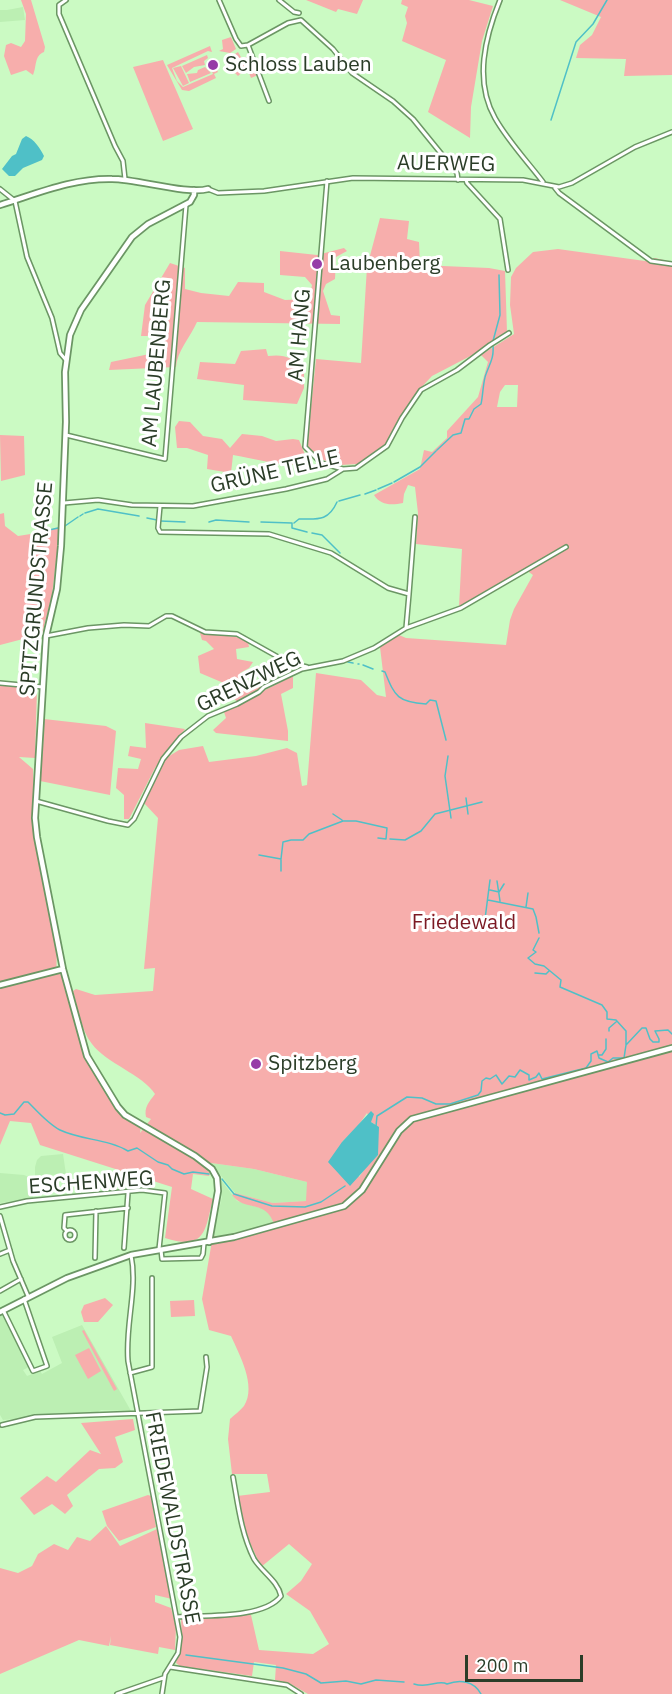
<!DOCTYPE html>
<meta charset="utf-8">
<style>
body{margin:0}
#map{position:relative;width:672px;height:1694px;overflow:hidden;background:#cbfac3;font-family:"IBM Plex Sans",sans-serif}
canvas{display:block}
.scale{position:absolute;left:465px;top:1655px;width:118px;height:27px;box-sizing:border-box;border:3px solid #2b3d28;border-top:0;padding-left:8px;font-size:18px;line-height:21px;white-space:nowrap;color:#2b3d28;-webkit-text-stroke:4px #fff;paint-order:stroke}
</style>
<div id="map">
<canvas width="672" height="1694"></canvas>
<div class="scale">200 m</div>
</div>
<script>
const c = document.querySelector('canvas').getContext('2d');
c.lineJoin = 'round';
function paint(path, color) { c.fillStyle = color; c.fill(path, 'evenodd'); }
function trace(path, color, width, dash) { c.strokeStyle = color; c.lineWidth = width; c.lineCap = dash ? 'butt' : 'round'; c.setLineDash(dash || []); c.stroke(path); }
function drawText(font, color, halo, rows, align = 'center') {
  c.font = font + ' "IBM Plex Sans",sans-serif'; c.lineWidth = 6; c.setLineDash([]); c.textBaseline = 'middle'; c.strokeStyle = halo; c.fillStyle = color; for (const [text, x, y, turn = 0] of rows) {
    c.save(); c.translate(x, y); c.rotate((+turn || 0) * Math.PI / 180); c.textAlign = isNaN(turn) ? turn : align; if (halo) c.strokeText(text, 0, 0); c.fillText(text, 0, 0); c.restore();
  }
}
const built = new Path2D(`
 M23 7 25 20 0 22V10H7Z
 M63 1154 66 1174 35 1176V1167L37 1160 41 1156Z
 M211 1163 254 1169 307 1182V1201L273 1203 235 1193Z
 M0 1173 24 1175 31 1178 33 1198 0 1203Z
 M221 1180 237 1201 264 1209 271 1215 275 1224 215 1237 213 1235 222 1197Z
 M2 1314 29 1367 23 1370 27 1376 40 1371 42 1374 62 1363 52 1337 82 1325 131 1411 101 1410 98 1412 3 1420 0 1415V1315Z`);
const green = new Path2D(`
 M21 0H31L45 47 44 52C34 56 37 66 33 75L26 70 11 75 4 56 6 45 11 43 21 47 25 41 26 14Z
 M306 0H363L357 14 338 9 336 12Z
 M402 0H469L493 6 482 41 471 107 470 138 428 112 446 60 402 41 407 23 405 16 408 7 401 4Z
 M560 0H672V75L624 76 626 59 576 58 580 45 592 35 601 17Z
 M231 37 236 49 230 53 219 51 223 49 222 40Z
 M210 46 212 52 208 51 172 68 177 81 183 87 213 74 211 69 216 68 218 72 214 74 216 78 189 91 182 90 167 65Z
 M238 52 242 59 250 56 258 75 251 78 247 68 238 76 233 71 229 72 227 67 229 66V58Z
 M207 55 208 58 204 61 205 65 194 67 186 73 182 66Z
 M163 60 193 129 163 141 133 67Z
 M181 66 189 83 183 86 173 68Z
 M205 67 211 73 190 82 187 74 197 73 198 70Z
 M380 218 409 221 407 239 419 242 420 265 489 268 505 271 507 332 480 351 432 376 416 393 386 444 358 464 341 465 323 460 307 446 316 359 361 363 367 267Z
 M344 248 347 251 336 257 335 279 326 284 323 291 331 315 340 316V324L197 322C190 338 177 351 176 367L109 370 111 362 159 352 162 336H141L145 305 170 263 185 268V289L201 293 229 296 238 282 264 283V292L285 300 309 299 312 285 305 277 280 275V251L317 255Z
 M558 249 645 261 655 258 672 262V1694H308L289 1683 275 1680 276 1665 254 1662 252 1676 180 1666 176 1663 182 1642 181 1618 251 1615 259 1650 313 1654 329 1644 310 1611 286 1594 301 1581 312 1564 289 1544 261 1567 247 1536 237 1496 270 1492 267 1474H232L228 1439 230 1419C234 1415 240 1411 244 1406 257 1386 239 1354 231 1336L209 1330 202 1299 213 1235 218 1238 274 1224C266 1199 244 1212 232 1195L235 1193 273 1203 306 1201 307 1182 254 1169 211 1163 206 1169 210 1173 209 1176 193 1174 191 1189 213 1199C205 1230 206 1251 165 1238L172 1187 40 1145 31 1123 10 1121 0 1145V685L37 688 35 758 19 757 33 769 35 838 57 953C57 962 54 971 63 976 78 1032 89 1093 141 1127L140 1133 151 1119 146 1117C144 1107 149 1102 155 1094 143 1075 106 1063 92 1044 81 1030 78 1008 73 991L76 989 95 995 153 991 155 968 144 969 158 818 144 803 166 758 179 750 203 746 209 762 256 756 287 748 297 753 302 786 307 785 316 673 361 680 377 695 386 697 380 647 399 635 406 638 506 645 510 620 514 609 533 575 526 570 459 607 462 549 416 544 418 513 415 487 408 485 404 494 403 503C392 505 381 506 374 495L420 469 424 450 432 452 447 438V431L478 397 488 362 481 355 514 334 510 305 511 277 516 268 533 252ZM505 385H518L517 407H497L500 392ZM367 1113 371 1122 376 1125 378 1155 369 1163 359 1177 342 1142 358 1126Z
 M266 349 268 356C284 354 292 357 304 369V388L297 404 243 400 244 385 197 379 200 362 235 364 241 351Z
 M179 421 190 422 203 436 222 439 230 448 242 434 262 436 276 441 293 439 299 440 306 457 312 462C288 469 257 459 233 455L231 473 207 469 208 455 187 448H177L175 427Z
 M0 435 24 436 25 475 1 481Z
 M4 513 5 526 18 536 37 533 60 527 52 595 42 634 0 645V514Z
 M200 633 236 637 248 642 249 647 236 649 237 659 253 662 249 668 240 673 243 684H261L264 687 241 702 293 676V688L281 694 288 731V741L216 733 213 730 226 718 224 712 238 704 226 684 200 673 198 656 214 649 206 641 202 640Z
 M44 719 106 726 116 731 110 795 40 781 43 749Z
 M145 723 185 729 155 768 129 819H124V795L116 788 118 768 138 769 141 759 128 756 130 746 146 748Z
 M105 1298 113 1305 98 1322H84L81 1312 84 1305Z
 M194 1300 195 1316 171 1317 170 1301Z
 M84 1330 117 1389 114 1391 82 1331Z
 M89 1348 101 1371 88 1379 75 1355Z
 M133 1419 135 1430 115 1437 123 1462 115 1468 99 1469 67 1495 73 1506 65 1514 52 1504 34 1515 20 1498 47 1476 56 1482 90 1450 101 1454 81 1423Z
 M148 1495 151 1496 156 1527 119 1541 107 1526 102 1511Z
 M106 1526 120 1546 157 1529 172 1599 155 1595V1602L171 1608 176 1627 175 1650 159 1647 158 1654 110 1645 111 1636 109 1646 79 1640 0 1674V1568L18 1573 32 1566 38 1554 54 1544 68 1550 77 1537 90 1541Z`);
const water = new Path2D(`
 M26 136C34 139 40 148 44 156L42 160 23 168 15 176H9L2 169 12 156 16 154 22 139Z
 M371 1111 374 1114 371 1122 379 1127 378 1155 350 1186 328 1162 342 1142Z`);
const stream = new Path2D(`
 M551 120 576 42 593 24 607 0
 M493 341 500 315 499 275
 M437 450 453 435 461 433 465 419H469L474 409 481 404C483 396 483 381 486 374 490 363 494 358 493 346
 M394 482 420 467 436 451
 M378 489 392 483
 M365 494 376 490
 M339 501 360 495
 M85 513 98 509 139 516
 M80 516 83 514
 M147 518 157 520
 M160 521 185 522
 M209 522 216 520 249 522
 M261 522 292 523V528L307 532
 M294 523 299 519C317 519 328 522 337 502
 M65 526 78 517
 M36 533 58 528
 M312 533 322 535 340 553
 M348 662 353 663
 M358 664H359
 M363 665 373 669
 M382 671 385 672C395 697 398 702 426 704L430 700 436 701 446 740
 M448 756 445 776 451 818
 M466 798 468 814
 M333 814 342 820
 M390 839 405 840 421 831 435 814 482 802
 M259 855 281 859 283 842 291 840H303L309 834 343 821H356L387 828 386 839 378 838
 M281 871V860
 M497 881 500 901
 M490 890 499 892 504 884
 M488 900 533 909 536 917 539 933
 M526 907 528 893
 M485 919 490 880
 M539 938 533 950 536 952 528 958 535 964 544 966 561 980 560 987 602 1005 607 1012V1019L616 1020 626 1031V1045
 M535 973 546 974 549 971
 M609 1031V1028L616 1022
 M599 1055H602L606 1049V1039
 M0 1113 5 1115 14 1114 24 1102H28C37 1111 48 1124 60 1130 81 1140 108 1139 128 1151L137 1148 158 1162 168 1165 172 1169 184 1174 193 1172 209 1174
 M376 1126 377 1116 407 1097 422 1098 436 1104H450L478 1095 481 1091 482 1081 486 1078 490 1079 496 1075 502 1084 509 1076 515 1077 520 1070 529 1075V1080L536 1077 539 1073 542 1079 586 1068 591 1061V1054L597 1051 599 1058 608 1062 613 1058H624L626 1045 642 1028H646L650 1039 653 1042H659V1039L655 1031 668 1030 672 1034
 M222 1179 234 1194 272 1206 305 1207 321 1202 345 1186
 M186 1655 283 1668 306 1674 321 1683 346 1681 361 1684 376 1680 404 1682
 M414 1684C429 1689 438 1679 447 1684 460 1679 474 1681 481 1694`);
const street = new Path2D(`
 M66 0 59 5V14L115 146 123 161 125 179
 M219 0 236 39 241 46 248 45 288 23 301 20 333 49 352 73 393 101 413 119 457 173 458 180
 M279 0 294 12 299 13
 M500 0C485 37 474 81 495 118 508 141 527 161 543 182
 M248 45 269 101
 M466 180 467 183 500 219 508 270
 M327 181 305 447 321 463 343 469
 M555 188 559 193 651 261 672 264
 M0 189 15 201 27 257 52 318 60 353 66 360
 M208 189 218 193 264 191 353 178 523 180 559 187 572 183 635 147 672 132
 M66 435 165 459 186 205
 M64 503 98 500 132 505 193 506 286 489 327 479 343 469 356 468 387 446 402 418 421 390 457 370 490 345 509 333
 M160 506 158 528 160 532 269 534 331 553 388 588 409 594 406 628
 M409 594 415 517
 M46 636 88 628 124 625 149 626 166 616H172L205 632 237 634 287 662 307 667
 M0 683 43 687
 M36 801 108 821 128 825 134 819 163 759 181 737 208 716 237 704 259 692 264 687 302 669 343 661 374 648 406 628 461 608 566 547
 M0 1207 27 1201 142 1190 165 1193 159 1249
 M0 1216 13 1261 28 1296
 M65 1235a5 5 0 1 1 10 0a5 5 0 1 1-10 0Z
 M67 1231 64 1228 65 1215 128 1208
 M124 1248 128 1193
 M161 1250 162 1259 201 1258 203 1254 204 1243
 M0 1254 10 1250
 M131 1255C138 1289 125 1324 128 1361L180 1637 178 1653 165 1674 162 1694
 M95 1258 96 1211
 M0 1291 21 1279
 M3 1310 33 1371 47 1366 24 1299
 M130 1373 152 1367V1278
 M2 1425 35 1417 200 1411 207 1367 206 1357
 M177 1617C204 1615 264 1619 281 1596 278 1581 262 1572 254 1559 241 1533 238 1505 233 1477
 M170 1667 287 1685 301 1694
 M117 1694 163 1678`);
const secondary = new Path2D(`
 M194 190V195L190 202 148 224 132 237 81 310 70 335 65 372 66 422 61 546 57 589 46 636 35 818 37 837 63 969 87 1056 118 1107 125 1115 195 1156 212 1169 217 1178 218 1191 209 1242
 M0 205C36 194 73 178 112 179 137 179 188 195 208 189
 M0 985 63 969
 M0 1312 67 1278 131 1255 234 1237 344 1206 362 1190 399 1131 412 1119 672 1048`);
const markers = [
 [213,65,6,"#963ca7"],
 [317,264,6,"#963ca7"],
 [256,1064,6,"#963ca7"]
];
const poiNames = [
 ["Schloss Lauben",225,65],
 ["Laubenberg",329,264],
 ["Spitzberg",268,1064]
];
const streetNames = [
 ["AUERWEG",446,164,1],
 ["AM HANG",300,335,-85],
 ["AM LAUBENBERG",157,363,-85],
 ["GRÜNE TELLE",275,472,-13],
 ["SPITZGRUNDSTRASSE",37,589,-85],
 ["GRENZWEG",249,682,-26],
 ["ESCHENWEG",91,1183,-4],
 ["FRIEDEWALDSTRASSE",172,1518,79]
];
const parkNames = [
 ["Friedewald",464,923]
];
paint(built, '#bcefb3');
paint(green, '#f7aeac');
paint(water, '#4fc0c7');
trace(stream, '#4fc0c7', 1.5);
trace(street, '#6b9664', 6);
trace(secondary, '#6b9664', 8);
trace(street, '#fff', 3);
trace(secondary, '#fff', 4.5);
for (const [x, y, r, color] of markers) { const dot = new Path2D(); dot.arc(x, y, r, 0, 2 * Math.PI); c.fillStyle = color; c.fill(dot); trace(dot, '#fff', 2); }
drawText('21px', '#2b3d28', '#fff', poiNames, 'left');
drawText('21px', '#2b3d28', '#fff', streetNames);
drawText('21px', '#7b1923', '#fff', parkNames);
</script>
